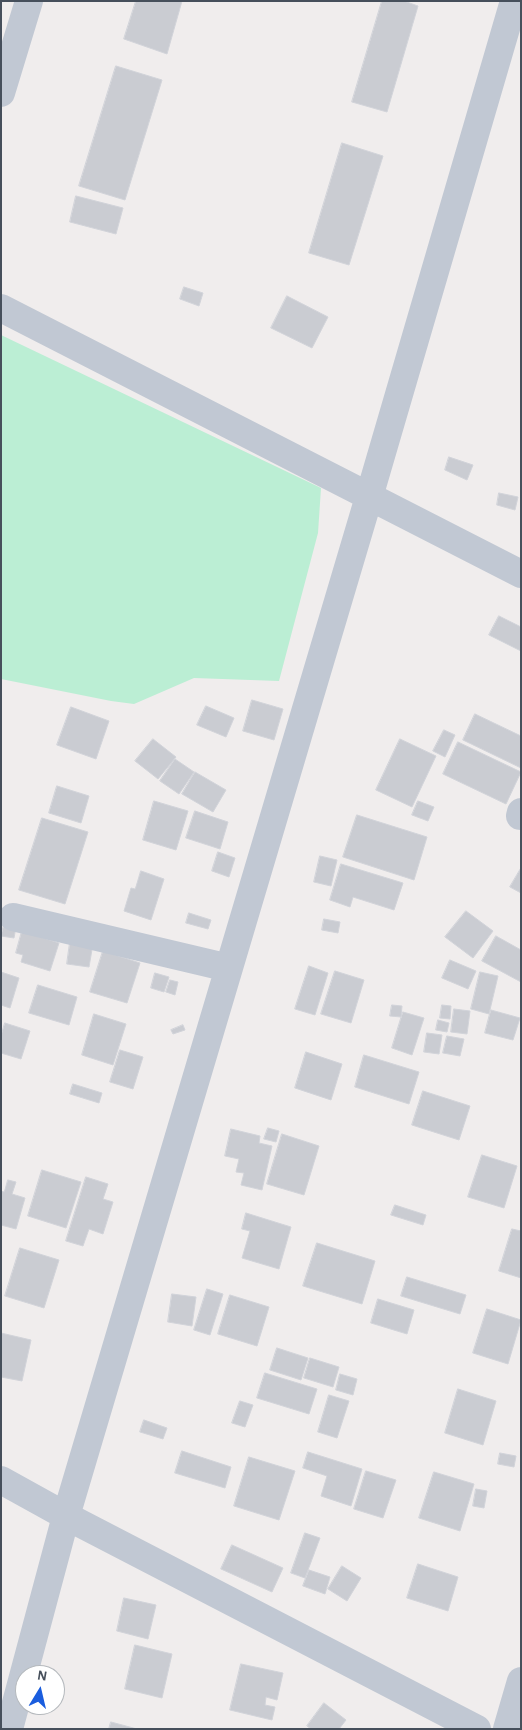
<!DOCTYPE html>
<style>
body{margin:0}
#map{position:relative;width:522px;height:1730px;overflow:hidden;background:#f0eded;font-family:"Alegreya Sans",sans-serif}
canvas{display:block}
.frame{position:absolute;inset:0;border:2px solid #464f5b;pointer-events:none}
.north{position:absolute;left:15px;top:1665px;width:50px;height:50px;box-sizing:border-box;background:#fff;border:1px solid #b5b9bd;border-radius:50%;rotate:9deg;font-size:14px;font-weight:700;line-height:20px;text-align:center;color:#464f5b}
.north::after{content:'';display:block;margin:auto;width:18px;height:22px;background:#1a5dde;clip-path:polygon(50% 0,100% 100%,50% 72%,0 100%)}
</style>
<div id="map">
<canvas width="522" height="1730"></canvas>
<div class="frame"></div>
<div class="north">N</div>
</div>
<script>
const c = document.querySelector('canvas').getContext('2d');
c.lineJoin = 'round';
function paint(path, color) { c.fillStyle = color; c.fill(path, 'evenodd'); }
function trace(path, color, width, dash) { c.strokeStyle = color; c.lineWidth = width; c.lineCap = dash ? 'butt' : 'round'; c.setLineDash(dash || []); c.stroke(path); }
const green = new Path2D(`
 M1 335 321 488 318 533 279 681 194 678 134 704 111 701 1 679Z`);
const building = new Path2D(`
 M136 1H182L167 54 124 39Z
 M382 1H404L418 6 387 112 352 102Z
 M116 66 162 80 125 200 79 186Z
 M342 143 383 156 349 265 309 253Z
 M76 196 123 208 116 234 70 222Z
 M184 287 203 293 199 306 180 299Z
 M287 296 328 317 312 348 271 328Z
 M449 457 473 465 467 480 445 470Z
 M499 493 518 497 515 510 497 505Z
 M499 616 521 627V651L489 635Z
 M252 700 283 709 274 740 243 731Z
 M206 706 234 718 226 737 197 725Z
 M71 707 109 721 96 759 57 745Z
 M475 714 521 736V768L463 740Z
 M444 730 455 735 445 757 433 751Z
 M153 739 176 757 158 779 135 761Z
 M400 739 436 756 412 807 376 790Z
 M458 742 521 772 506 804 443 774Z
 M175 759 194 772 179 794 160 781Z
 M195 772 226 790 213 812 182 794Z
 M57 786 89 796 81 823 49 813Z
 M154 801 188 811 176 850 143 840Z
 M418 801 434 807 428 821 412 815Z
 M195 811 228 822 220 849 186 838Z
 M357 815 427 837 414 880 343 857Z
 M42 818 88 832 65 904 19 890Z
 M218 852 235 858 229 877 212 871Z
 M320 856 337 860 331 886 314 882Z
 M341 864 403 883 394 910 353 897 350 907 330 900Z
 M521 868V893L510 887Z
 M141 871 164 879 151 920 124 911 131 888 135 889Z
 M466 911 493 931 473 958 445 937Z
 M189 913 211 920 208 929 186 923Z
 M324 919 340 922 338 933 322 930Z
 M4 925 16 927 14 938 1 936Z
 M22 931 59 943 50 971 21 962 23 955 16 953Z
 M71 935 94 938 89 967 67 964Z
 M496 936 521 950V982L482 961Z
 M103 951 140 963 127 1003 90 992Z
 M450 960 476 971 468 989 442 978Z
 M309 966 328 973 315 1015 295 1009Z
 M335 971 364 980 351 1023 321 1014Z
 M1 972 19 978 10 1008 1 1005Z
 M480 972 498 976 489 1014 471 1009Z
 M155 973 169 977 164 992 151 988Z
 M170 980 178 982 175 995 166 992Z
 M38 985 77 997 69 1025 29 1013Z
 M392 1005 402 1006 401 1017 390 1016Z
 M442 1005 451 1006 450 1019 440 1018Z
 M454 1009 470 1011 467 1034 451 1032Z
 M491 1010 520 1018 513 1040 485 1033Z
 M403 1012 424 1018 412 1055 392 1048Z
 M94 1014 126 1024 113 1065 82 1055Z
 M438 1020 449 1023 447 1032 436 1030Z
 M5 1023 30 1031 21 1059 1 1053V1036Z
 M183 1025 185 1030 173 1034 171 1030Z
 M427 1033 442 1035 439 1054 424 1052Z
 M447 1036 464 1039 460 1056 443 1053Z
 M120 1050 143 1057 133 1089 110 1082Z
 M306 1052 342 1064 331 1100 295 1088Z
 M364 1055 419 1072 409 1104 355 1087Z
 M73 1084 102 1093 99 1103 70 1094Z
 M423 1091 470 1106 459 1140 412 1125Z
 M268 1128 279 1131 276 1142 264 1139Z
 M231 1129 260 1136 259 1143 272 1146 262 1190 241 1185 244 1173 236 1172 239 1159 225 1156Z
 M282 1134 319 1146 304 1195 267 1184Z
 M482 1155 517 1166 504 1208 468 1197Z
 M42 1170 81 1182 66 1228 28 1216Z
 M86 1177 108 1184 103 1199 113 1202 103 1234 89 1229 83 1246 66 1241Z
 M8 1180 16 1182 12 1194 25 1198 16 1229 1 1225V1191L4 1192Z
 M395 1205 426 1215 423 1225 391 1215Z
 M246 1213 291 1227 279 1269 242 1258 250 1231 242 1229Z
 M512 1229 521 1231V1278L499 1271Z
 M317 1243 375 1261 362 1304 303 1286Z
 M20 1248 59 1260 44 1308 5 1296Z
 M407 1277 466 1295 460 1314 401 1296Z
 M207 1289 223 1294 210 1335 194 1330Z
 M172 1294 196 1297 192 1326 168 1322Z
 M230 1295 269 1307 257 1346 218 1334Z
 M378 1299 414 1310 407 1334 371 1323Z
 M487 1309 521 1320 508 1364 473 1353Z
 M1 1333 31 1340 22 1381 1 1377Z
 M277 1348 308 1358 301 1380 270 1370Z
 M310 1358 339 1367 333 1387 304 1378Z
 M265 1373 317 1389 309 1414 257 1398Z
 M340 1374 357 1379 353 1395 336 1390Z
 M458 1389 496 1401 483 1445 445 1433Z
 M329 1395 349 1401 337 1438 318 1432Z
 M240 1401 253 1405 245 1427 232 1423Z
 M144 1420 167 1428 163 1439 140 1432Z
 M182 1451 231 1467 225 1488 175 1473Z
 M308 1452 362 1469 351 1506 321 1496 327 1476 303 1468Z
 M500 1453 516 1456 514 1467 498 1464Z
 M249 1457 295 1471 279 1520 234 1506Z
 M366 1471 396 1480 383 1518 354 1509Z
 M434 1472 474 1484 460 1531 419 1518Z
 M476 1489 487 1491 484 1508 473 1506Z
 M305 1533 320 1538 305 1578 291 1573Z
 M232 1545 283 1568 272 1592 221 1569Z
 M418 1564 458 1577 448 1611 407 1598Z
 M342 1566 361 1578 347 1601 328 1589Z
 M309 1570 330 1577 325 1594 303 1586Z
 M124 1598 156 1605 148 1639 117 1631Z
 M135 1645 172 1654 162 1698 125 1689Z
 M241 1664 283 1673 277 1700 266 1697 265 1705 275 1707 272 1720 230 1710Z
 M324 1703 346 1720 339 1729H311L307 1726Z
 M111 1722 137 1729H109Z`);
const minor = new Path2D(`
 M1 93 29 1
 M1 308 521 574
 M520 816 521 812
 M13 917 229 968
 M1 1480 66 1516 477 1729
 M9 1729 66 1516 369 497 514 1
 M507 1729 521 1681`);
paint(green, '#bbeed4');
paint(building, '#caccd2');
trace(building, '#d1d3d9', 1);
trace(minor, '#c1c8d3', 28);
</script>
